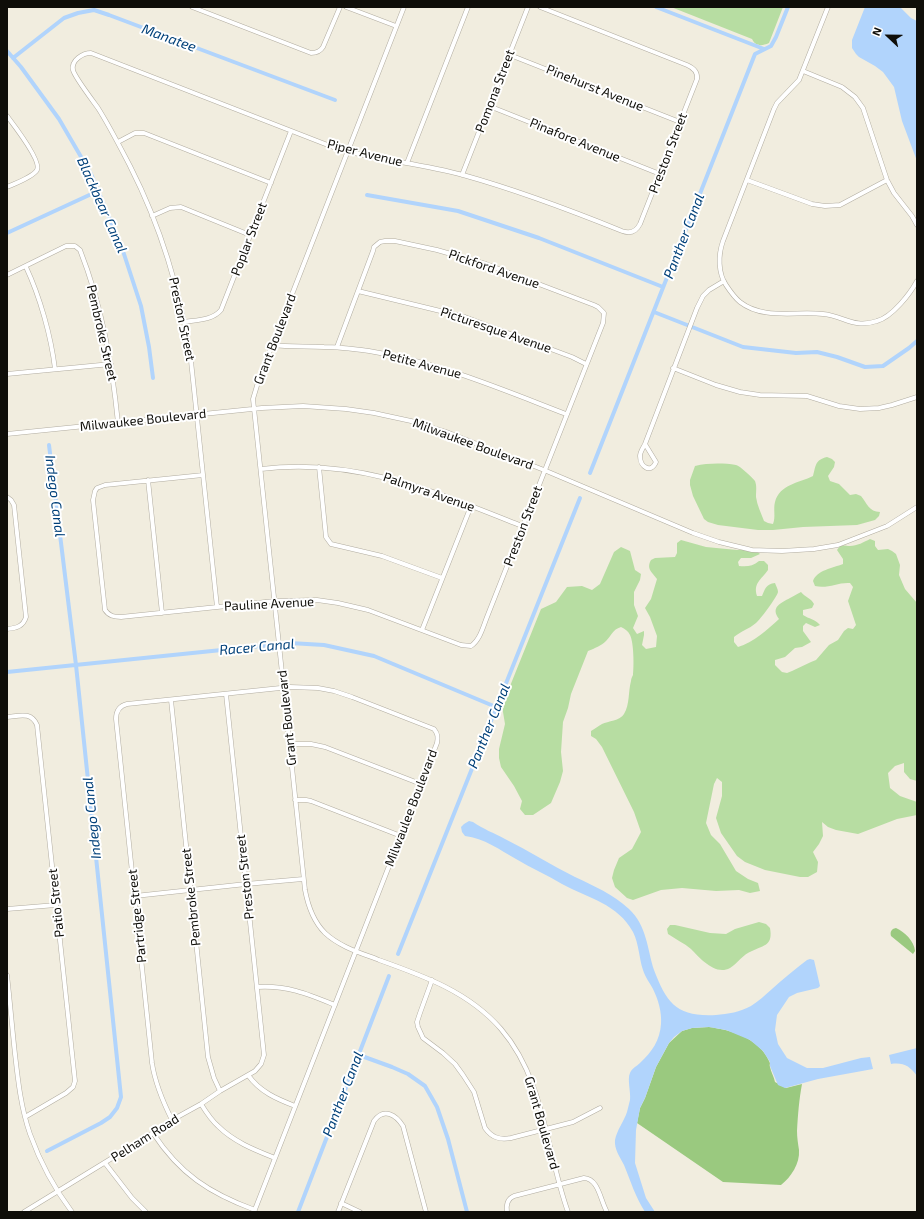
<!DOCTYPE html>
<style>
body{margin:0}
#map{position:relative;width:924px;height:1219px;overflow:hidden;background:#f1eddf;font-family:"Exo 2",sans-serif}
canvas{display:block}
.frame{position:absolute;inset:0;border:8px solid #0f0e09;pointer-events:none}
.north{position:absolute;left:868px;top:16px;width:40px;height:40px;-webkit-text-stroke:3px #fff;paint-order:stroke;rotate:292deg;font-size:11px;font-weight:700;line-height:16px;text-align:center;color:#0f0e09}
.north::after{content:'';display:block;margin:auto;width:14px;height:18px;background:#0f0e09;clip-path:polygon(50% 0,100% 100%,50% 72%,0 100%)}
</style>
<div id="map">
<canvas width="924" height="1219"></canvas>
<div class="frame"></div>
<div class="north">N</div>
</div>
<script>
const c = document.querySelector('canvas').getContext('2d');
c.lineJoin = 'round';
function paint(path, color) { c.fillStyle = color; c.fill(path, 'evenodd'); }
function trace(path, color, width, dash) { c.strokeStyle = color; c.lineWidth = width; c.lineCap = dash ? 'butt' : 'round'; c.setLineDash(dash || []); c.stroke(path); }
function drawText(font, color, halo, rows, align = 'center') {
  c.font = font + ' "Exo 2",sans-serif'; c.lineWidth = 4; c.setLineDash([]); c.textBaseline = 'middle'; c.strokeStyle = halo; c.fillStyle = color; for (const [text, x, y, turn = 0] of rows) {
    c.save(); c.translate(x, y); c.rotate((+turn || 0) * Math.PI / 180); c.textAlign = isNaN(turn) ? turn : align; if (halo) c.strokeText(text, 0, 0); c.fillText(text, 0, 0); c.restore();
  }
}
const green = new Path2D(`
 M671 7H783L769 43C762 46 756 47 752 39Z
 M827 457 832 459 835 462 834 467 828 476 830 481 839 484 850 495 856 494 861 496C867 503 869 512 880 512L879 516 875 520 857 525 803 527 773 530H758L718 525 708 522 704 519 693 496 690 485V480L695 466C708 463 723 463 736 465 740 466 752 477 755 481 757 486 756 491 756 497 757 505 761 513 764 521L768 523 773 524C776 517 773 509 775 502 780 484 799 483 813 476 816 465 815 460 827 457Z
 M870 539 875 541V546L878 550 888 549 892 551 896 554 900 565 899 575 905 589 917 603V781L910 779 904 772V763L895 766 888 773 890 788 900 796 917 802V815L897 819 858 834 836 830 828 827 822 822 823 836 819 844 813 852 818 862 817 872 808 877H800L765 870 745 862 737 856 721 833 716 818 722 796V782L717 778 714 784 706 823 711 835 720 844 736 871 748 879 758 883 760 891 750 893 739 890 716 891 682 888 661 890 633 900 627 898 615 887 612 878 614 870 619 858 632 849 641 832 634 812 602 747 596 739 591 736V731C595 729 598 726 602 724 608 721 620 721 624 714 630 704 628 692 631 681 631 679 632 677 633 675 634 667 634 643 630 635 628 631 625 629 621 627 612 630 612 635 606 641 601 646 595 648 588 651L571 694 568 708 563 722 561 752 563 771 560 782 551 803 533 815H525L520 809 522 801 514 786 501 767 499 758V749L505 724 502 706 541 609 556 602 567 587 582 586 592 590 600 584 614 552 621 547 630 551 635 570 641 574 640 580 634 592V605L638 616 633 628 637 634 644 631V635L642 645 646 649 656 647 657 636 650 617 645 608 651 599 657 579C652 572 646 569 651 560L655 558 675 557 677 553V543L681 540 706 547 737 550 752 549 757 551 760 554 751 558H741L738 562 739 566C747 567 753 566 759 561H764L768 565V570C761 580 753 583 757 596H762C765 589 766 584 775 583 776 586 778 589 778 592 777 597 760 620 756 623 749 629 741 631 734 637V642L738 647C753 643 768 629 779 619 770 607 781 603 790 598 794 596 797 594 801 592 805 597 811 598 814 604L812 608 803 610V615C809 619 815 619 820 625L815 627 806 623 803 626V631L811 642 802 647 795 648 785 657 775 660V665L782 672 787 673 792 671 811 662 816 660 829 645 838 640 844 631 848 628 853 629 856 625 848 601 853 587 850 583C838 582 828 589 815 586L813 581C817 570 833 568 843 564V559L837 550 840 546C844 545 846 546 850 546 857 546 864 542 870 539Z
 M759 922 766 924 770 928C773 945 765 945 752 951 743 954 738 963 730 968 715 976 700 958 691 949 684 943 675 939 668 934L667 929 670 925H675L710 933 726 934 735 929Z`);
const forest = new Path2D(`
 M896 928C905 932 914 941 915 951L913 954 891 936C890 932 891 929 896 928Z
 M709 1027C731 1030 759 1038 769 1061 771 1065 769 1063 770 1067 771 1072 774 1077 775 1082L786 1088 802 1084C799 1100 798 1114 797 1131 797 1137 798 1144 799 1150 800 1164 791 1177 781 1185L723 1182 637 1123 640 1108 645 1098 656 1067 669 1043 682 1031 692 1028Z`);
const water = new Path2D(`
 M865 7H900L911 18 917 21V161L902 121 894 87 883 72 875 66 859 57 856 54 852 48V40Z
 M469 821 473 822C483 829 494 833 505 839 529 851 551 865 575 877 594 886 613 894 629 909 647 926 647 948 654 970 667 1004 677 1017 716 1015 728 1014 740 1012 751 1006 759 1001 765 995 772 989 783 979 795 969 807 960L810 959 814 960 820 986 818 988 797 993 789 997 777 1015 775 1030 778 1044 787 1058 807 1068H823L861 1058 870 1057 873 1069 818 1079 785 1088 778 1085 770 1066V1062L763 1051 750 1040 726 1030 709 1027 692 1028 682 1031 674 1037 669 1043 656 1067 645 1098 640 1108 636 1130 635 1163 646 1198 655 1212H645C635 1196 631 1182 624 1165 620 1157 614 1149 615 1140 617 1130 624 1121 627 1112 628 1108 629 1104 630 1100 631 1092 627 1079 630 1073 632 1068 637 1066 640 1063 652 1052 660 1040 661 1024 662 1012 658 999 653 989 650 983 645 977 643 970 639 958 639 944 633 932 618 904 588 898 562 884 547 875 531 868 516 859 500 850 484 838 465 836L462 832 461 827 464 824Z
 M917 1048V1076C910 1066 903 1062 891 1064L889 1055Z`);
const canal = new Path2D(`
 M656 7 764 49
 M7 51 21 67 59 119 91 174 122 248 141 306 149 347 153 378
 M13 58 64 18 78 13 94 10 109 15 335 100
 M367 195 458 211 539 238 663 287
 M7 233 98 191
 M654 312 743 347 796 353 817 352 837 357 865 367 883 366 909 348 917 341
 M590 473 755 54 771 46 776 37 788 7
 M7 672 290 643 324 645 374 656 496 707
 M398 954 580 498
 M359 1055 392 1067 408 1074 425 1086 437 1107 448 1139 467 1212
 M47 1151 101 1123 110 1117 117 1108 121 1097 76 665 49 445
 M298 1212 389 976`);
const street = new Path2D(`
 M192 7 311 53C316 53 320 52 323 47L340 7
 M346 7 396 26
 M404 7 259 379 253 399 305 890C308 906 313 921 325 933 340 947 361 953 379 960 424 976 469 992 501 1029 545 1080 546 1151 568 1212
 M828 7 799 80 777 103 774 109 723 241C718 255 718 273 726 285 730 291 735 298 740 302 763 320 796 311 823 314 844 316 854 329 877 321 892 317 910 294 917 281
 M510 55 680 122
 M803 71 842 87 855 97 863 108 887 180 894 193 912 216 917 225
 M489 106 660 174
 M7 116C13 124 42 161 37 170 33 177 14 184 7 187
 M118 142 135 133H144L271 183
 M407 163 468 7
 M462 175 528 7
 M747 180 812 204 825 206 840 205 887 180
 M152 216 170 208 181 207 250 235
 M26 267C40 297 51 336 55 369
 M7 275 66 246H75L80 250C102 306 112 363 118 423
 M358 291 465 317 572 357 586 364
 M184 322C197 320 213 320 221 310L291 131
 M272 345C289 347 307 346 324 347 339 347 354 349 369 351 438 362 501 389 566 414
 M673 368 716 385 740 392 760 395 807 396 839 406 860 409 879 408 892 405 917 397
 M7 374 111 364
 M7 434 262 408 303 406 346 409 374 413 411 421 449 433 544 470 693 533 719 542 752 550 782 551 814 549 838 545 887 526 917 507
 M645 444C643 448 640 452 640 456 640 467 651 474 656 462L645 444 697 308 703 296 709 290 724 281
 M319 467 326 537 331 544 382 556 442 578
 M261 469C356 457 436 492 522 526
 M203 475 105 485 97 488 95 491 93 500 105 610C109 616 114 617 121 617L275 601 317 600 338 603 368 610 461 645 471 646C480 640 483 627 487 617L603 323 604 313 598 307 594 305 486 264 437 250 395 241H385L380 242 374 247 373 251 337 347
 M148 480 162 613
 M7 497 11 500 14 505 26 617C23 627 16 628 7 629
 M217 607 191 361C181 294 161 227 130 166 120 147 110 127 98 108 93 101 74 76 73 70 71 60 83 53 91 53L338 149C379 160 422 164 463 175 517 190 570 210 622 231 630 234 636 232 640 224L697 79C698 72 694 68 687 65L540 7
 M422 630 471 506
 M171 700 208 1057 214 1078 220 1091
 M7 717C19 716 31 711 37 725L75 1081 73 1087 66 1093 25 1117
 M290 744H311L325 747 421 784
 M295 800H306L311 801 401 836
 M135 896 246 884 303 879
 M7 909 56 905
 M7 975C10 1001 12 1027 15 1054 18 1081 21 1108 30 1134 40 1162 54 1188 72 1212
 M432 980 420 1013 417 1022 418 1027 423 1038 443 1053 455 1064 463 1075 474 1092 485 1128C492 1138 500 1140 511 1138L573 1122 600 1108
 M257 987C287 985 308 994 335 1005
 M248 1075C260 1092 277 1099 295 1106
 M201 1104C206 1112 211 1120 218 1126 234 1142 255 1150 275 1158
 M172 1120C163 1102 155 1083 152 1063L116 719C116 711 119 706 127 704L290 687 318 688 334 691 352 697 434 729C438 734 438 737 437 743L254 1212
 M153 1133C180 1174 209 1193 255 1210
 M105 1163 132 1198 146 1212
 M341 1203 360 1212
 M24 1212 153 1133 172 1120 201 1104 220 1091 255 1071 261 1064 264 1055 226 694
 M338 1212 374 1121C384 1107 396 1115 403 1126L426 1212
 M507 1212C506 1205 507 1199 514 1196L584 1178C599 1179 600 1200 607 1212`);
const streetNames = [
 ["Pinehurst Avenue",595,88,22],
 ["Pomona Street",495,91,-69],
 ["Pinafore Avenue",575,140,22],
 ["Piper Avenue",365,153,14],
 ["Preston Street",668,153,-69],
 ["Poplar Street",249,239,-69],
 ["Pickford Avenue",494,269,19],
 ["Preston Street",182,319,78],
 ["Picturesque Avenue",496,330,19],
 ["Pembroke Street",102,333,77],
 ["Grant Boulevard",275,339,-69],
 ["Petite Avenue",422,364,15],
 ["Milwaukee Boulevard",143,420,-6],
 ["Milwaukee Boulevard",473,444,20],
 ["Palmyra Avenue",429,492,19],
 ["Preston Street",523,526,-69],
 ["Pauline Avenue",269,604,-3],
 ["Grant Boulevard",287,718,-96],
 ["Milwaulee Boulevard",411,808,-69],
 ["Preston Street",245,877,-96],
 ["Pembroke Street",191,897,-96],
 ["Patio Street",56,903,-96],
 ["Partridge Street",137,916,-96],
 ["Grant Boulevard",542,1123,74],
 ["Pelham Road",145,1138,-32]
];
const waterNames = [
 ["Manatee",169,38,20],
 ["Blackbear Canal",102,205,66],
 ["Panther Canal",684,236,-69],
 ["Indego Canal",55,496,83],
 ["Racer Canal",257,647,-5],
 ["Panther Canal",489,726,-68],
 ["Indego Canal",92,818,-96],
 ["Panther Canal",343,1094,-69]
];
paint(green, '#b7dda2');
paint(forest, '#9ac97f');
paint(water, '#b1d4fc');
trace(canal, '#b1d4fc', 4);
trace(street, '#b1aca0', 5);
trace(street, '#fff', 4);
drawText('13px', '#0f0e09', '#fff', streetNames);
drawText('italic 14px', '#004079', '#fff', waterNames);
</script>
